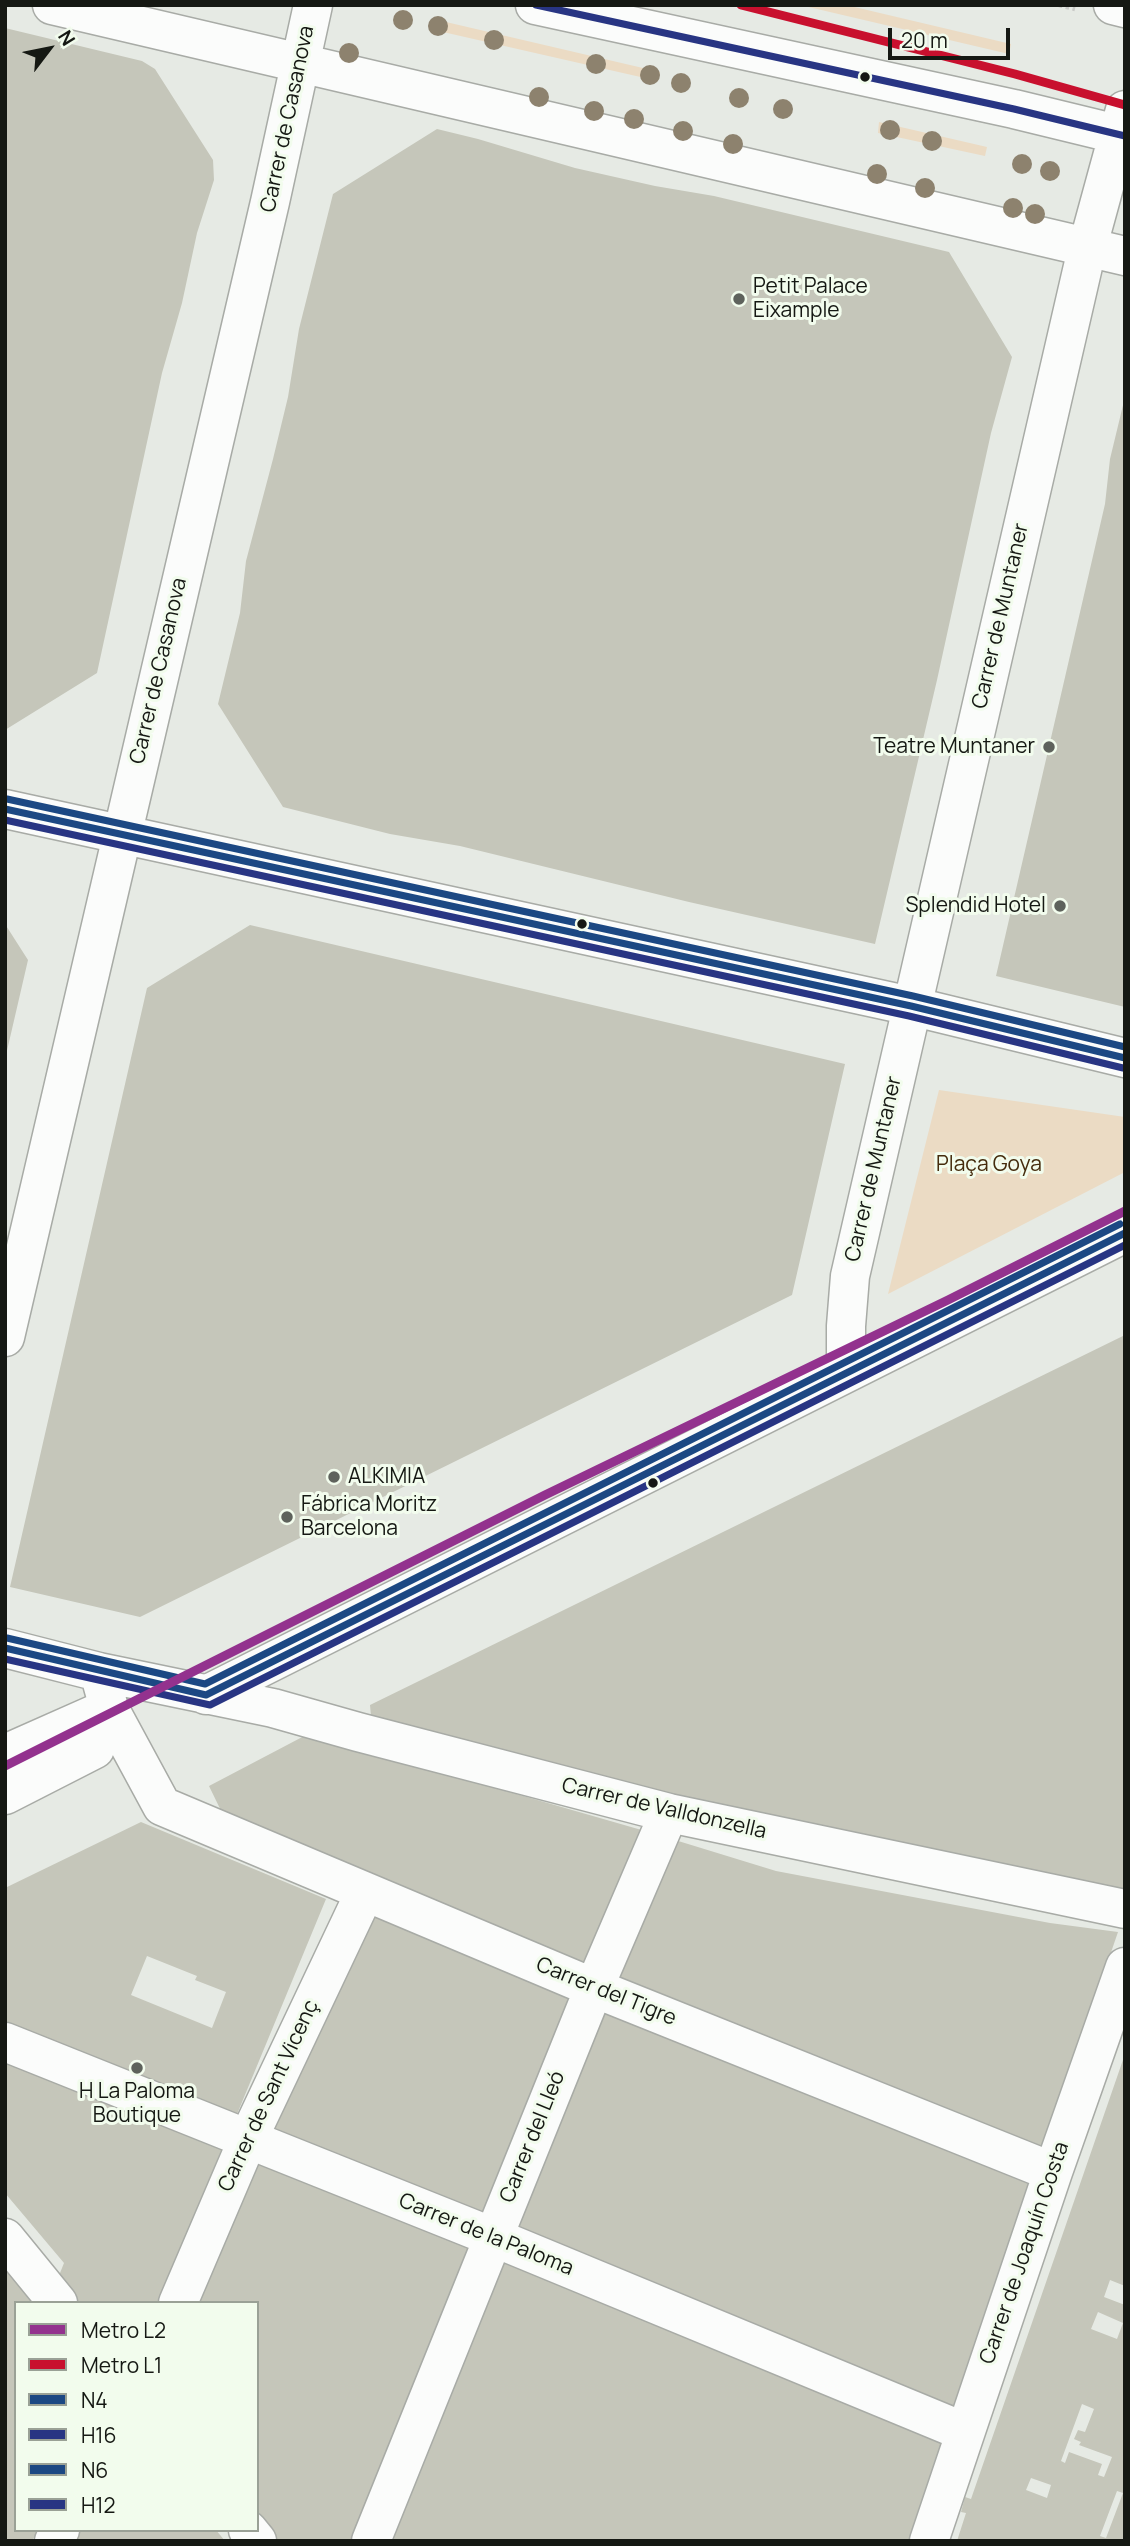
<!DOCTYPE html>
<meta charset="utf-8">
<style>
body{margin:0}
#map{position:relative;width:1130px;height:2546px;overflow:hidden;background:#e6eae4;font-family:Manrope,sans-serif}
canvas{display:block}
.frame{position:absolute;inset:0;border:7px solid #151813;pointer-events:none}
.legend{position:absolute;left:14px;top:2301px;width:245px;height:231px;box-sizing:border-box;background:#f2fced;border:2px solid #9aa196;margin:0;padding:9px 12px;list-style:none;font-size:21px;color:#151813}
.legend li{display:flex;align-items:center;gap:14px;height:35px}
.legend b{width:35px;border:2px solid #9aa196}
.north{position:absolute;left:14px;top:14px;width:70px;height:70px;-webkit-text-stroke:5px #f2fced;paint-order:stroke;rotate:58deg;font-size:19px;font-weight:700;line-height:28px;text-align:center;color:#151813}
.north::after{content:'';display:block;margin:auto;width:24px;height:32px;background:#151813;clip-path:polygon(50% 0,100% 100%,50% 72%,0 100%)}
.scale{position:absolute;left:888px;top:28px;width:122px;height:32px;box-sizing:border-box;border:4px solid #151813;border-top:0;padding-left:9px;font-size:21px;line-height:24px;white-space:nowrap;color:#151813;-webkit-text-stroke:5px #f2fced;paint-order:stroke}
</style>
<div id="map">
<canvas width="1130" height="2546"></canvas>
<div class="frame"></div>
<ul class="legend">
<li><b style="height:9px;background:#93328e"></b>Metro L2</li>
<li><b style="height:9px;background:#c8102e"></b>Metro L1</li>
<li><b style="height:9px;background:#1c4883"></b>N4</li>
<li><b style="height:9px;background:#283583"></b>H16</li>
<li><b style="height:9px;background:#1c4883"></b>N6</li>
<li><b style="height:9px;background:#283583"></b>H12</li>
</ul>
<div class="north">N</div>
<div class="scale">20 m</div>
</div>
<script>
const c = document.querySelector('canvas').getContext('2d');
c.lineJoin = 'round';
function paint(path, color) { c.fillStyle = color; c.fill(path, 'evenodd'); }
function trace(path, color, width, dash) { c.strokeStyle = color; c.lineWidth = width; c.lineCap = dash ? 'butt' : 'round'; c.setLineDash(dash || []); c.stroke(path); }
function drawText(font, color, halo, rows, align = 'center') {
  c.font = font + ' Manrope,sans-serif'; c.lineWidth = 6; c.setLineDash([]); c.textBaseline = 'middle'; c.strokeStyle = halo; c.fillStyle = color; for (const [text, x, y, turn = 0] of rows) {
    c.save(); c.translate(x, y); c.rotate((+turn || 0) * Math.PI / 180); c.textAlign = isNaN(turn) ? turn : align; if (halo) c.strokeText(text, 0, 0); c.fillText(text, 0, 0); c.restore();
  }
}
const green = new Path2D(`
 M800 5H846L1011 44 1009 54Z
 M446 22 660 72 658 81 443 32Z
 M879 122 987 147 985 156 878 133Z
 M939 1090 1125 1117V1172L888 1294Z`);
const building = new Path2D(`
 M5 28 142 61 155 69 213 160 214 180 197 233 182 303 162 373 97 673 5 730Z
 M437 129 478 139 575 168 655 186 714 196 949 252 1012 357 991 433 937 680 875 944 689 902 460 846 390 834 283 807 218 704 240 613 246 561 273 459 288 397 299 329 333 194Z
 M1124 401 1125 402V1007L996 976 1105 504 1110 459Z
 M5 924 28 960 6 1055H5Z
 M250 925 845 1064 792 1295 140 1617 10 1587 147 988Z
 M1125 1335V1892L656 1792 371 1716 370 1705Z
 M308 1734 645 1831 587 1970 227 1823 209 1786Z
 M141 1822 326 1899 235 2119 5 2027V1888ZM147 1956 197 1976 195 1980 226 1992 212 2028 131 1995Z
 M675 1840 776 1871 1050 1923 1118 1932 1041 2156 616 1981Z
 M360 1908 581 1998 489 2218 267 2130Z
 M600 2008 1030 2184 952 2411 515 2231Z
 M1125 2054V2286L1110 2280 1104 2297 1125 2305V2541H957L966 2513 961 2512 965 2497 971 2499ZM1098 2312 1123 2323 1117 2339 1091 2329ZM1082 2404 1094 2409 1085 2432 1078 2430 1074 2439 1081 2442 1079 2445 1112 2457 1104 2477 1098 2475 1102 2464 1069 2452 1065 2463 1061 2461ZM1031 2478 1051 2485 1047 2498 1026 2490ZM1117 2491 1123 2493 1106 2538 1100 2536Z
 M5 2057 223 2146 159 2303H67L54 2288 64 2263 5 2193Z
 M252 2155 473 2243 350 2541H271L257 2525V2303H192Z
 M501 2258 943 2444 910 2541H385Z
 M5 2269 34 2303H16V2530H38L32 2541H5Z
 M81 2530H216L225 2541H75Z`);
const path = new Path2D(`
 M1059 5 1075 9`);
const minor = new Path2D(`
 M52 5 1125 256
 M1113 5 1125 8
 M5 809 911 1006 1125 1058
 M5 1337 270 202 313 5
 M5 1648 99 1672 273 1708 358 1732 669 1813 1125 1909
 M99 1672 109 1708 162 1806 594 1988 1053 2172
 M206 1695 1125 1233
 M5 1754 109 1708
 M5 1795 95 1749
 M5 2042 493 2237 965 2432
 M5 2238 58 2303
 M178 2303 248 2139 365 1892
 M248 2530 257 2541
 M54 2541 60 2530
 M371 2541 594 1988 669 1813
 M929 2541 1053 2172 1125 1967`);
const major = new Path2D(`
 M535 5 1014 109 1125 136
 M846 1372V1326L850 1276 1087 249 1125 110`);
const bus1 = new Path2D(`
 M5 809 911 1006 1125 1058
 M5 1648 206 1695 1125 1233`);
const bus2 = new Path2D(`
 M5 820 909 1016 1123 1068
 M5 1659 210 1705 1125 1245`);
const bus3 = new Path2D(`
 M7 799 913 996 1125 1047
 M7 1638 205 1684 1120 1224`);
const bus4 = new Path2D(`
 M536 5 1014 109 1125 136`);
const metro1 = new Path2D(`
 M5 1766 545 1495 948 1300 1125 1211`);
const metro2 = new Path2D(`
 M741 5 1015 74 1125 105`);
const trees = [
 [403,20],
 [438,26],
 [494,40],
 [349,53],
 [596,64],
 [650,75],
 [681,83],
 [539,97],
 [739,98],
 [783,109],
 [594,111],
 [634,119],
 [890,130],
 [683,131],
 [932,141],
 [733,144],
 [1022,164],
 [1050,171],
 [877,174],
 [925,188],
 [1013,208],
 [1035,214]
];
const markers = [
 [865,77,6,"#151813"],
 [739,299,7,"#5e625c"],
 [1049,747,7,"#5e625c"],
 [1060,906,7,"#5e625c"],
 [582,924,6,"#151813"],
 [334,1477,7,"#5e625c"],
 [653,1483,6,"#151813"],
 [287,1517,7,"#5e625c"],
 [137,2068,7,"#5e625c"]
];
const streetNames = [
 ["Carrer de Casanova",288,119,-78],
 ["Carrer de Muntaner",1001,616,-77],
 ["Carrer de Casanova",159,671,-77],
 ["Carrer de Muntaner",874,1169,-77],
 ["Carrer de Valldonzella",664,1809,13],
 ["Carrer del Tigre",606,1992,22],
 ["Carrer de Sant Vicenç",269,2096,-65],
 ["Carrer del Lleó",533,2137,-68],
 ["Carrer de la Paloma",486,2235,22],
 ["Carrer de Joaquín Costa",1025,2253,-71]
];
const poiNames = [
 ["Petit Palace",753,287],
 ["Eixample",753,311],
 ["Teatre Muntaner",1035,747,"right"],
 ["Splendid Hotel",1046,906,"right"],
 ["ALKIMIA",348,1477],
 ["Fábrica Moritz",301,1505],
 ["Barcelona",301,1529],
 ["H La Paloma",137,2092,"center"],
 ["Boutique",137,2116,"center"]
];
const parkNames = [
 ["Plaça Goya",989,1165]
];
paint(green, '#ebdbc4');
paint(building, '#c5c6ba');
trace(minor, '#a8aba6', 41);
trace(major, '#a8aba6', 41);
trace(path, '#c9cac7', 4.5, [3.5, 3.5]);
trace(minor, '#fbfcfb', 38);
trace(major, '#fbfcfb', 38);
trace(bus1, '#1c4883', 7);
trace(bus2, '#283583', 7);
trace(bus3, '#1c4883', 7);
trace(bus4, '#283583', 7);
trace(metro1, '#93328e', 9);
trace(metro2, '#c8102e', 9);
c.fillStyle = '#8d826e';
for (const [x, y] of trees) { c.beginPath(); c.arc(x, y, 10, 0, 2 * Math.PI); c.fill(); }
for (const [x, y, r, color] of markers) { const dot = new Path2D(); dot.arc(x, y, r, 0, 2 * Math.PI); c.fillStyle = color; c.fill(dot); trace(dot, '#f2fced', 2.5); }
drawText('21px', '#151813', '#f2fced', streetNames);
drawText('21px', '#151813', '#f2fced', poiNames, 'left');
drawText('21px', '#452c0d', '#f2fced', parkNames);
</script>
